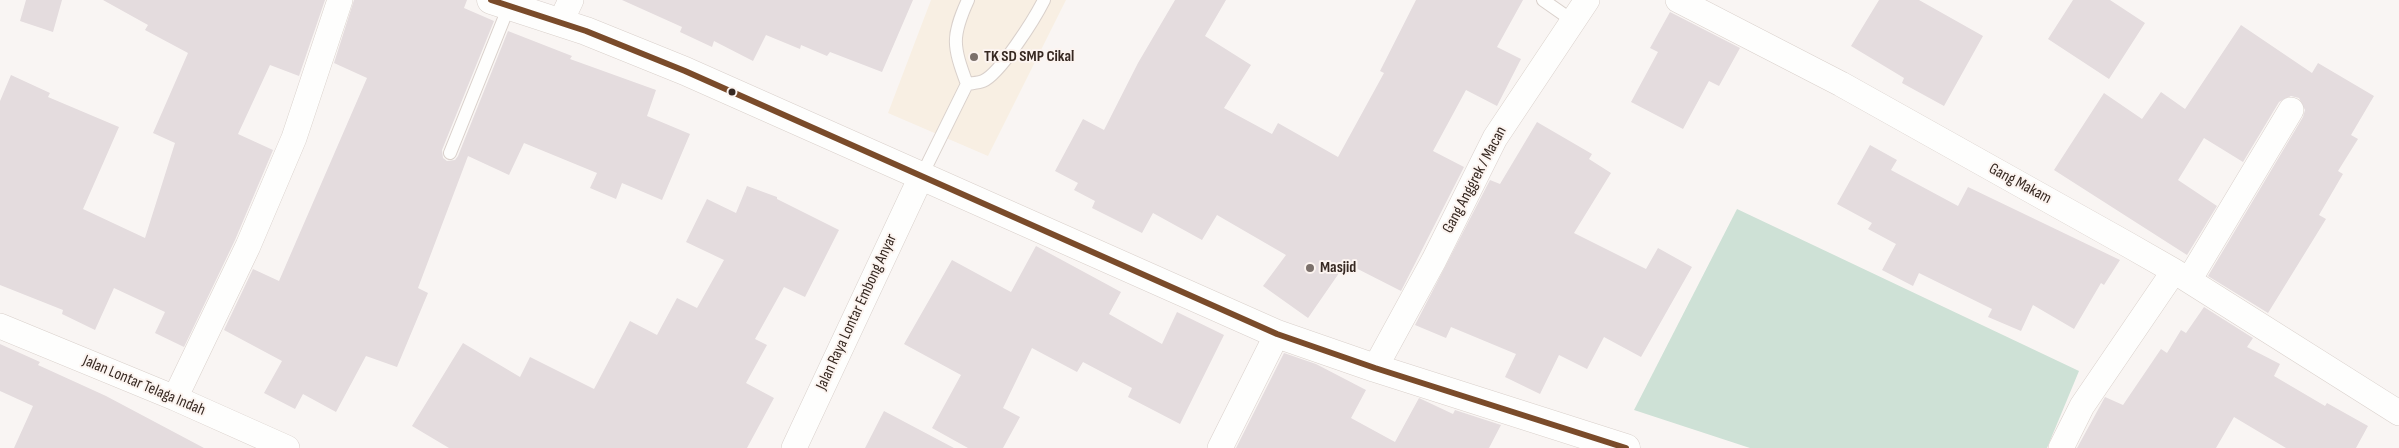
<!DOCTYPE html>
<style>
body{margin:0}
canvas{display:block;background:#f9f5f3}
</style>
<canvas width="2399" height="448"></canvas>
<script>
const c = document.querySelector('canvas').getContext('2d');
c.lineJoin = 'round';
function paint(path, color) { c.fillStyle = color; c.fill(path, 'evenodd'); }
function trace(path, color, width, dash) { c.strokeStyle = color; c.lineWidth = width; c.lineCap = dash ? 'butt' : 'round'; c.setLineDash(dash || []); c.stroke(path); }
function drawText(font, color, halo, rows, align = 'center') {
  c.font = font + ' "Sofia Sans Condensed",sans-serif'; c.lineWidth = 4; c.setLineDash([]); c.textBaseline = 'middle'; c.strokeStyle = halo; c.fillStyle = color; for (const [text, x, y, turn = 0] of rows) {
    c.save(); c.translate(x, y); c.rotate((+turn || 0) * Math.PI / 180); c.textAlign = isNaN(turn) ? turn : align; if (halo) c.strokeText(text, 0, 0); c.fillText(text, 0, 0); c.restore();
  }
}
const education = new Path2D(`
 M931 0H1066L988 156 888 113Z`);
const green = new Path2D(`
 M1737 209 2079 371 2047 448H1750L1634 410Z`);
const building = new Path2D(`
 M26 0H62L53 32 20 21Z
 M103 0H325L299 76 270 65 238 134 273 150 235 240 184 347 155 333 165 312 114 288 95 330 62 314 63 310 0 285V101L11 75 50 93 48 97 119 127 83 209 145 238 175 143 153 133 188 53 145 30 148 25Z
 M354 0H467L464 8 494 21 442 150 443 158 447 161 455 160 458 156 508 31 572 56 570 59 656 90 647 116 690 134 662 200 622 183 616 199 590 188 597 173 524 143 509 175 468 156 418 288 428 293 397 367 366 356 336 412 303 394 295 409 264 393 282 361 224 330 253 269 279 281 367 78 334 63Z
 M622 0H913L882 72 830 52 827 56 801 45 800 49 766 35 753 61 714 41 712 47 680 32 682 27Z
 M1175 0H1226L1205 36 1251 65 1224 108 1272 134 1278 123 1338 157 1384 73 1380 71 1416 0H1523L1497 47 1521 59 1497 106 1466 90 1433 151 1464 167 1401 291 1346 263 1308 318 1263 286 1286 255 1217 215 1202 240 1153 213 1142 233 1092 208 1095 201 1074 190 1078 183 1055 171 1083 119 1104 130 1138 63Z
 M1879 0H1919L1983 36 1944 106 1902 83 1904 78 1851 46Z
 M2073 0H2110L2145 23 2109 79 2048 39Z
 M1670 12 1740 48 1719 86 1709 81 1683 129 1631 102 1658 52 1650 48Z
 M2241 25 2312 73 2318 63 2374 96 2351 135 2358 139 2338 171 2343 174 2319 215 2326 219 2268 313 2208 276 2303 117 2305 110 2299 98 2291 96 2279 102 2243 162 2204 138 2178 180 2217 206 2187 255 2054 170 2104 93 2142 119 2161 92 2185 109Z
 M1537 122 1592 154 1589 159 1611 173 1574 233 1646 269 1658 248 1692 267 1641 357 1604 337 1587 369 1559 355 1540 394 1505 377 1516 354 1451 327 1446 338 1415 325 1490 180 1500 184Z
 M1870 145 1897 160 1891 170 1958 206 1968 187 2120 260 2104 285 2101 283 2074 329 2033 305 2021 331 1988 317 1992 309 1919 273 1913 286 1882 270 1896 244 1868 229 1872 223 1837 204Z
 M747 186 777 197V199L839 230 805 297 784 287 755 339 767 345 746 383 774 398 747 448H449L412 426 463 343 520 377 530 357 594 389 630 321 657 335 677 298 697 308 724 260 686 242 707 199 736 213Z
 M1036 246 1121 292 1109 314 1162 344 1177 312 1224 335 1180 424 1128 397 1132 388 1083 362 1077 372 1032 348 1003 408 1020 417 1003 448H968L932 428 961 375 904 344 952 260 1011 292Z
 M2204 307 2253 338 2247 347 2280 364 2274 376 2325 406 2327 403 2368 426 2356 448H2286L2234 417 2216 448H2077L2105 397 2123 405 2161 349 2167 353 2181 330 2186 333Z
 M0 344 40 362 38 365 106 396 204 448H14L33 406 0 391Z
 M1284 353 1316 364 1366 390 1351 418 1395 442 1419 398 1453 414 1455 410 1501 425 1489 448H1236Z
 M884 411 954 448H865Z`);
const service = new Path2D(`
 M1543 0 1573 21
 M967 84C972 83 978 83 983 81 1000 74 1035 18 1044 0
 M967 84C953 46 951 37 968 0
 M450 153 509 6
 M921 177 967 84`);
const minor = new Path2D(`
 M1678 0 1841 84 2125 243 2174 271 2399 413
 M560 23 571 0
 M2189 280 2291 110
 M0 326 175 398 287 448
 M1375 368 1434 260 1495 138 1587 0
 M175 398 248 246 294 138 340 0
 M794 448 921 177
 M1220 448 1277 334
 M2061 448 2082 406 2174 271`);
const tertiary = new Path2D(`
 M491 0 586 31 685 71 1277 334 1375 368 1626 448`);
const bus1 = new Path2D(`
 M491 0 586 31 685 71 1277 334 1375 368 1626 448`);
const markers = [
 [974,57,5,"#7b706b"],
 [732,92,4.5,"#372922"],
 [1310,268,5,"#7b706b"]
];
const poiNames = [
 ["TK SD SMP Cikal",984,57],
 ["Masjid",1320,268]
];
const streetNames = [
 ["Gang Anggrek / Macan",1475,180,-62],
 ["Gang Makam",2020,184,28],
 ["Jalan Raya Lontar Embong Anyar",857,312,-65],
 ["Jalan Lontar Telaga Indah",144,386,23]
];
paint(education, '#f8efe3');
paint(green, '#cee1d6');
paint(building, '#e4dcde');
trace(service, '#d9d0cb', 14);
trace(minor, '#d9d0cb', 26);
trace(tertiary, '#d9d0cb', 29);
trace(service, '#fefefd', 12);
trace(minor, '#fefefd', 25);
trace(tertiary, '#fefefd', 28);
trace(bus1, '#7a4b2a', 6);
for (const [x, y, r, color] of markers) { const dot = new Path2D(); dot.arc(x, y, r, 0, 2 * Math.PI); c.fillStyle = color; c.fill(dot); trace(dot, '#fcf4f0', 2); }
drawText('bold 16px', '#372922', '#fcf4f0', poiNames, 'left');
drawText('16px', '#372922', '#fcf4f0', streetNames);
</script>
